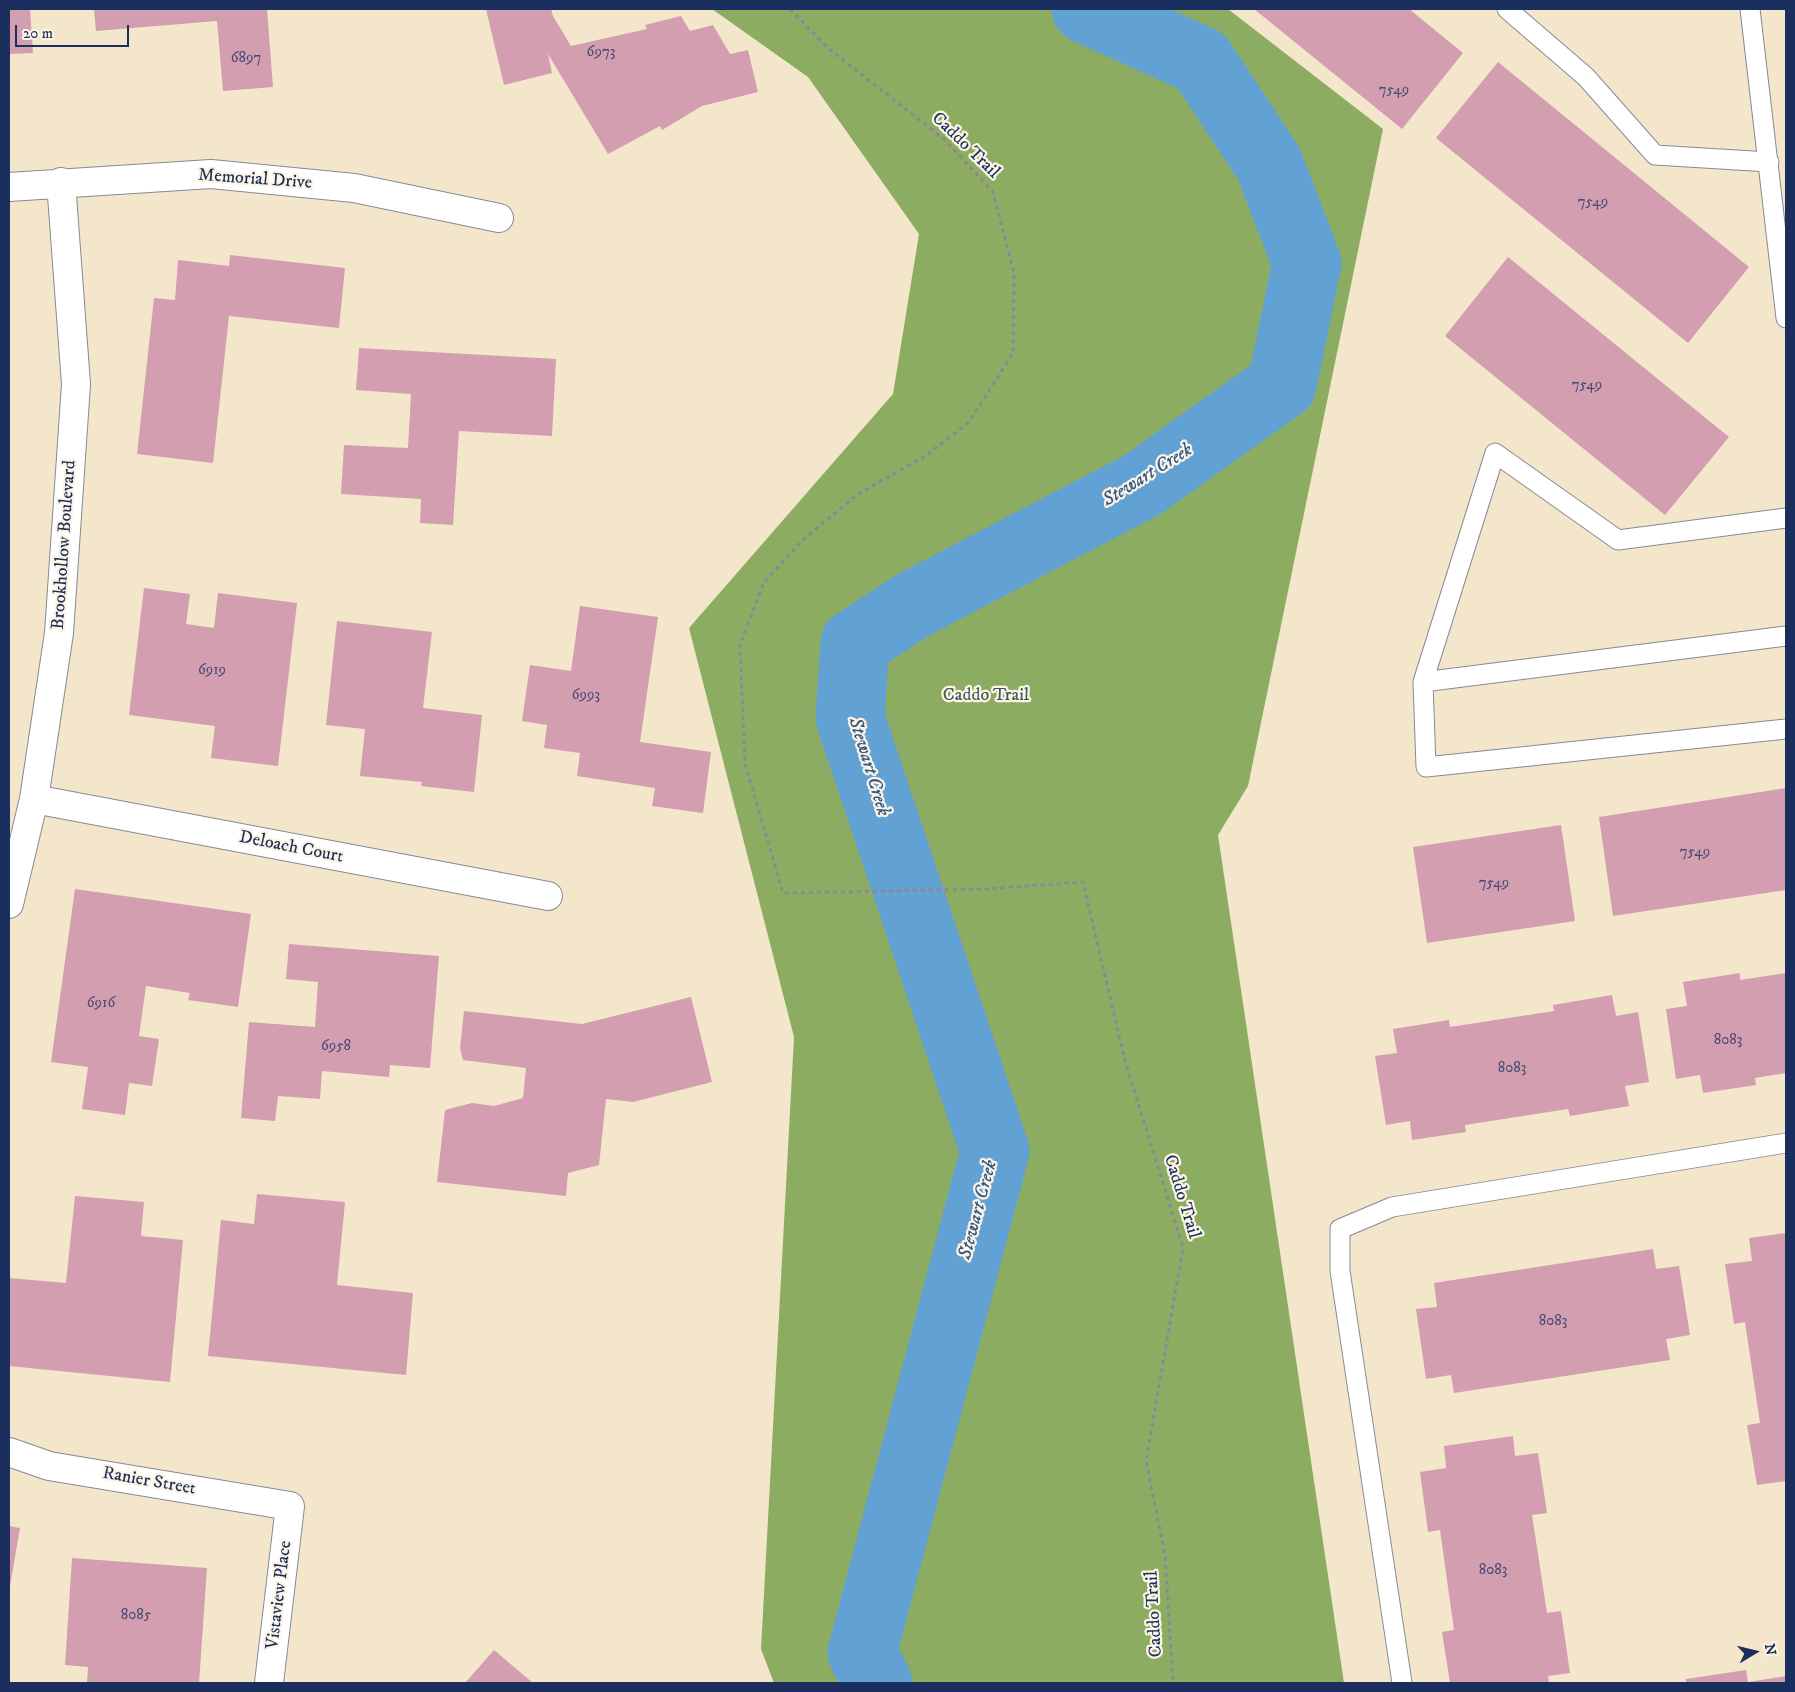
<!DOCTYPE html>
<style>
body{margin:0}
#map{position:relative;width:1795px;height:1692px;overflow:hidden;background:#f3e6cb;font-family:"IM FELL DW Pica",serif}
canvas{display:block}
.frame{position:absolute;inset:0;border:10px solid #1b2f5e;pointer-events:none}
.north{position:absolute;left:1730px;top:1627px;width:50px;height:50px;-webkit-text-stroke:4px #fcf5e5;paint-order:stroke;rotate:81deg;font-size:14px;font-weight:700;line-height:20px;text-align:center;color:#1b2f5e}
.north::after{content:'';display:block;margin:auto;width:18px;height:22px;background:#1b2f5e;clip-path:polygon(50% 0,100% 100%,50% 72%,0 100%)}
.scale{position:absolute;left:15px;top:25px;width:114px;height:22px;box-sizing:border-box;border:2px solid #1b2f5e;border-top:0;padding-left:6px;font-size:15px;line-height:18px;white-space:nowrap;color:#1b2f5e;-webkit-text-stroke:4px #fcf5e5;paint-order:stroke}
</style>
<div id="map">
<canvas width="1795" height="1692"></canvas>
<div class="frame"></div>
<div class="north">N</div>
<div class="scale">20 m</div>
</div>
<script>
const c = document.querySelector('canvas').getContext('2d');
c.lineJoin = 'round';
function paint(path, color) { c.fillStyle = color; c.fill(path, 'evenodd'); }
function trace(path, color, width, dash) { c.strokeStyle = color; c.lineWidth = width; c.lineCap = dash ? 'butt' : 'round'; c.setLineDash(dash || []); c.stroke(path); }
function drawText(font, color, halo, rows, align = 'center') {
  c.font = font + ' "IM FELL DW Pica",serif'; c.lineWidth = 4.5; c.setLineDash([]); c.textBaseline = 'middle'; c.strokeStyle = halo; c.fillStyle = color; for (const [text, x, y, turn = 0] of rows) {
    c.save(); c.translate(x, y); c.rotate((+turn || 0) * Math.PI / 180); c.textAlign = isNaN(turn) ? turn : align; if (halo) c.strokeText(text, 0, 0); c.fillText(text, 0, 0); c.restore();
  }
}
const forest = new Path2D(`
 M712 9H1228L1383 129 1248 786 1218 835 1344 1683H774L761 1649 794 1037 689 628 893 394 919 234 808 77Z`);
const river = new Path2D(`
 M878 1683 862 1653 995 1151 850 718 855 643 913 605 1142 485 1282 385 1307 263 1269 164 1201 61 1086 9`);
const building = new Path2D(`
 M9 9H30L33 53 9 54Z
 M94 9H267L273 87 223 91 217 21 96 31Z
 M486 9H551L553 16 571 46 647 29 645 25 681 16 690 31 713 25 730 54 748 50 758 92 702 106 662 130 660 126 608 154 548 54 552 73 504 85Z
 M1254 9H1409L1463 53 1402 129Z
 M1498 62 1749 267 1688 343 1436 138Z
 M230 255 345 268 339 328 229 316 213 463 137 454 154 298 175 300 178 260 229 266Z
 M1508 257 1729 437 1665 515 1445 336Z
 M359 348 556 359 552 436 459 431 453 525 420 523 421 499 341 494 344 445 408 448 411 394 356 390Z
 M144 588 190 594 186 624 214 628 218 593 297 603 278 766 211 758 215 726 129 715Z
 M580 606 658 617 640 742 711 752 703 813 652 806 655 788 577 776 580 753 544 748 547 725 522 721 530 665 571 671Z
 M337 621 432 632 423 708 482 715 474 792 421 786 422 782 360 776 365 729 326 725Z
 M1786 788V890L1613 916 1599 817Z
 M1561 825 1575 921 1427 943 1413 847Z
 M75 889 251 914 238 1007 188 1000 190 993 146 986 139 1036 159 1039 152 1086 129 1083 125 1115 82 1109 88 1067 51 1062Z
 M289 944 439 956 430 1068 390 1065 389 1077 322 1071 320 1099 278 1096 275 1121 241 1118 249 1022 315 1027 318 982 286 979Z
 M1740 973V980L1786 973V1073L1755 1078 1756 1085 1703 1093 1700 1075 1676 1079 1666 1009 1687 1006 1683 982Z
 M1612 995 1616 1016 1638 1012 1649 1082 1625 1086 1629 1106 1570 1116 1568 1109 1465 1125 1466 1132 1412 1140 1410 1121 1386 1125 1375 1056 1397 1053 1393 1029 1449 1020 1450 1027 1554 1011 1553 1005Z
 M691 997 712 1082 633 1102 606 1099 599 1165 568 1173 566 1196 437 1182 445 1110 472 1103 494 1106 523 1098 526 1068 463 1060 460 1048 464 1011 582 1024Z
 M257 1194 345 1202 337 1285 413 1293 406 1375 208 1356 221 1220 254 1224Z
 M75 1196 144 1202 141 1236 183 1240 170 1382 9 1366V1278L66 1283Z
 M1786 1233V1481L1757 1485 1747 1425 1760 1423 1745 1322 1734 1324 1725 1264 1752 1261 1749 1238Z
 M1653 1249 1656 1269 1679 1266 1690 1335 1666 1339 1670 1360 1454 1393 1451 1375 1426 1379 1416 1309 1437 1307 1434 1283Z
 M1513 1436 1515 1456 1538 1453 1547 1513 1532 1515 1547 1613 1561 1611 1570 1673 1548 1676 1549 1683H1450L1442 1632 1454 1630 1440 1530 1428 1532 1420 1472 1446 1468 1444 1446Z
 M9 1526 20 1528 10 1586H9Z
 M72 1558 207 1568 199 1683H87L88 1667 65 1665Z
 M494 1650 533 1683H465Z
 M1746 1670 1748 1682 1786 1676V1683H1686V1679Z`);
const path = new Path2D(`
 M790 9 829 49 945 140 993 192 1014 273 1013 353 969 422 927 455 858 494 806 537 764 582 740 645 745 764 783 893 985 889 1083 882 1125 1061 1183 1248 1146 1461 1165 1555 1173 1683`);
const lane = new Path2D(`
 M1507 9 1586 77 1655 155 1769 162
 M1750 9 1786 318
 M1786 518 1618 540 1495 453 1423 682 1426 767 1786 729
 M1423 682 1786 636
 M1402 1683 1340 1271V1229L1392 1207 1786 1143`);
const street = new Path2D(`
 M9 187 211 174 354 188 499 218
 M34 799 548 896
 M9 904 34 799 59 633 76 384 61 182
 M9 1452 49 1466 290 1506 269 1683`);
const numberNames = [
 ["6973",601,53],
 ["6897",246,59],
 ["7549",1394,91],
 ["7549",1593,203],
 ["7549",1587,386],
 ["6919",212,671],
 ["6993",586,696],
 ["7549",1695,853],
 ["7549",1494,884],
 ["6916",101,1004],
 ["8083",1728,1041],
 ["6958",336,1047],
 ["8083",1512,1069],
 ["8083",1553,1322],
 ["8083",1493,1571],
 ["8085",136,1616]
];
const streetNames = [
 ["Caddo Trail",965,146,44],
 ["Memorial Drive",255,180,4],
 ["Brookhollow Boulevard",65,545,-86],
 ["Deloach Court",291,848,11],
 ["Caddo Trail",1181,1197,73],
 ["Ranier Street",149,1482,10],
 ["Vistaview Place",280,1595,-83],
 ["Caddo Trail",1155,1614,-93]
];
const parkNames = [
 ["Caddo Trail",986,696]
];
const waterNames = [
 ["Stewart Creek",1148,476,-32],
 ["Stewart Creek",868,767,73],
 ["Stewart Creek",979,1210,-75]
];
paint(forest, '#8cad61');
trace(river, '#62a1d4', 69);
paint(building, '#d29eb0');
trace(lane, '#878a94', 21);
trace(street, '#878a94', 30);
trace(path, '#878a94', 3, [4, 4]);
trace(lane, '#fff', 19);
trace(street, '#fff', 28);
drawText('15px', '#494b72', null, numberNames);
drawText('18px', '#1b2f5e', '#fcf5e5', streetNames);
drawText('18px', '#405662', '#fcf5e5', parkNames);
drawText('italic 19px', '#345787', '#fcf5e5', waterNames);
</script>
